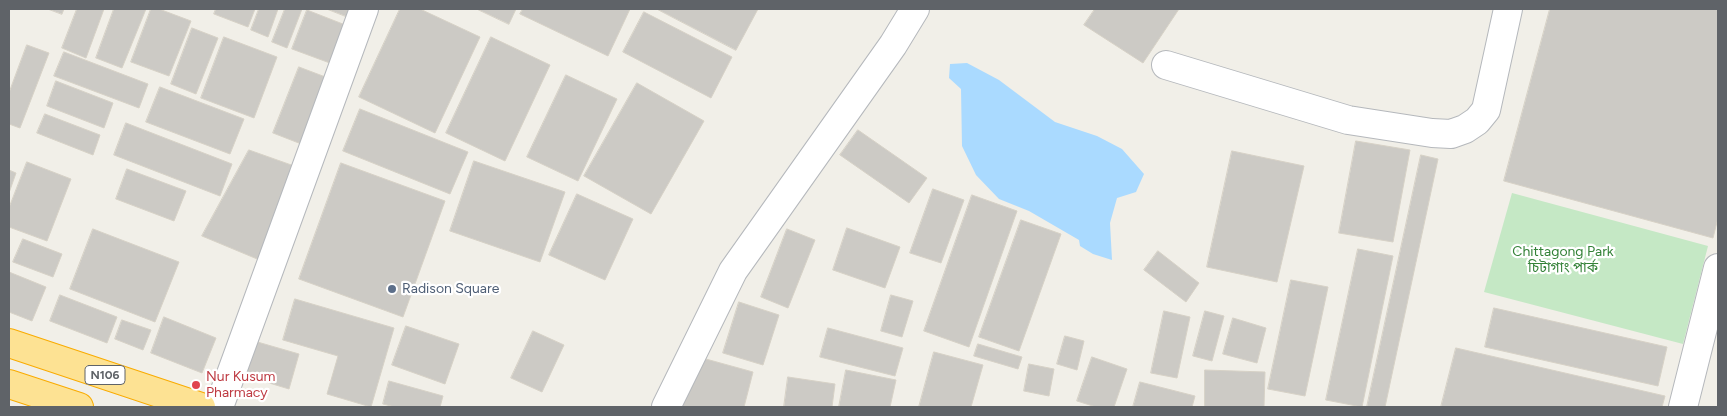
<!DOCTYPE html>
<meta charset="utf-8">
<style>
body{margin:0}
#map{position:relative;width:1727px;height:416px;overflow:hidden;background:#f1efe8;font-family:Figtree,sans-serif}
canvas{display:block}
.frame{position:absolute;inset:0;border:10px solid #5f6368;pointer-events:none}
</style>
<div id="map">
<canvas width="1727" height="416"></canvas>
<div class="frame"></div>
</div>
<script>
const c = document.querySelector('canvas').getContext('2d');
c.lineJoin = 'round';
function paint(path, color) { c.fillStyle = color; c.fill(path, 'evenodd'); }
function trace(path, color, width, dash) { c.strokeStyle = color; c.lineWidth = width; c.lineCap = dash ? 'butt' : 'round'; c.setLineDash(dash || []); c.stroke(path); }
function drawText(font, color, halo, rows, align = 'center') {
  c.font = font + ' Figtree,"Noto Sans Bengali",sans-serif'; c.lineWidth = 4.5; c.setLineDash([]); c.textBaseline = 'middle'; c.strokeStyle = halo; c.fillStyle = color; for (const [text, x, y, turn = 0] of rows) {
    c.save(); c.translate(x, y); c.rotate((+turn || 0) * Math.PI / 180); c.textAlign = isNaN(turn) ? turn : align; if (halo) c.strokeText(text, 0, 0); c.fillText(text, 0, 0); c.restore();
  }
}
const green = new Path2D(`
 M1512 193 1708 246 1683 344 1484 292Z`);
const water = new Path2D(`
 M967 63 999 80 1055 122 1097 136 1122 149 1144 174 1136 192 1117 198 1110 223 1112 260 1093 254 1080 246 1079 240 1029 211 999 199 976 175 962 146 961 89 949 78 950 64Z`);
const building = new Path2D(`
 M48 9H64L62 14Z
 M77 9H104L86 58 62 48Z
 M114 9H146L122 68 96 58Z
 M151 9H159L191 21 169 76 131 62Z
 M216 9H255L248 27 214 14Z
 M259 9H278L268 37 251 30Z
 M285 9H302L287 48 272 42Z
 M327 9H352L348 17Z
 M400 9H420L480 37 435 133 359 97Z
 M477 9H516L509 24Z
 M523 9H630L608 56 520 14Z
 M657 9H758L736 50Z
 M1095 9H1179L1143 63 1084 25Z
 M1550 9H1718V218L1713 238 1504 181Z
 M307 10 353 28 338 66 292 49Z
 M644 12 732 57 711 98 623 52Z
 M192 28 218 38 196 94 171 84Z
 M224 37 277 57 254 118 201 98Z
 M491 37 550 65 505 161 446 133Z
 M27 45 49 53 20 128 9 124V93Z
 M64 52 148 84 139 108 54 76Z
 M299 67 336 81 309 147 273 133Z
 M566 75 617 99 578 181 527 157Z
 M56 81 113 103 104 128 47 106Z
 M637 83 704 121 651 214 584 176Z
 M160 87 244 119 230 154 146 122Z
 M360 109 468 152 450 194 343 151Z
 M45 114 100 135 93 155 37 133Z
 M126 123 232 164 220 196 114 155Z
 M858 130 927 178 909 203 840 155Z
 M1356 141 1410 150 1393 242 1339 233Z
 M249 150 297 167 262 261 202 236Z
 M1232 151 1304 166 1277 282 1207 267Z
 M1421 155 1438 159 1385 407H1367Z
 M474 161 565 192 540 262 450 231Z
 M27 162 71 179 47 241 9 227V208Z
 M341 163 445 201 403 317 299 279Z
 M127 169 186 191 174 221 116 199Z
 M9 170 16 173 9 193Z
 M933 189 964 200 941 263 910 253Z
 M577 194 633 219 605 280 549 255Z
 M972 195 1017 211 969 347 924 331Z
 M1021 220 1061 234 1019 351 979 337Z
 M847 228 900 247 885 288 833 270Z
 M93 229 179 262 155 322 70 289Z
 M787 229 815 240 788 308 761 297Z
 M23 239 62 254 53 277 13 262Z
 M1358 249 1393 256 1362 407 1326 400Z
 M1158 251 1199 283 1186 302 1144 270Z
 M9 272 46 287 32 321 9 312Z
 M1291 280 1328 287 1305 396 1268 389Z
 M60 295 117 317 107 343 50 321Z
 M891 295 913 301 902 337 881 331Z
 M295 299 394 328 371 407 327 394 338 356 283 340Z
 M739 302 779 315 763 365 723 353Z
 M1494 308 1667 347 1658 386 1485 347Z
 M1164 311 1190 317 1177 378 1151 373Z
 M1205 311 1224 316 1212 361 1193 356Z
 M164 317 216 338 202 373 151 353Z
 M1233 318 1266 328 1257 363 1223 354Z
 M122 320 151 330 143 350 115 339Z
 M406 326 459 344 445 384 392 365Z
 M828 328 903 348 895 376 820 357Z
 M533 331 564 345 542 392 511 378Z
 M1065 336 1084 341 1077 370 1057 364Z
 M254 341 299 354 289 389 243 375Z
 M978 344 1022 357 1018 369 974 356Z
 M1456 348 1665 396 1662 407H1441Z
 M934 352 983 365 971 407H919Z
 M695 356 753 372 744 407H680Z
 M1092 357 1127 369 1114 407H1096L1077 401Z
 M1029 364 1054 369 1049 396 1024 391Z
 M846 370 896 380 890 407H839Z
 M1205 370 1265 372 1264 407H1205Z
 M788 377 835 384 832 407H784Z
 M389 381 443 396 440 407H395L383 404Z
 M1140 382 1195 396 1192 407H1133Z`);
const street = new Path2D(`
 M1166 65 1348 120 1432 133 1451 134 1465 129 1477 121 1486 110 1508 9
 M219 407 364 9
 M666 407 733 271 893 45 915 9
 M1683 407 1718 268`);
const highway = new Path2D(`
 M9 343 201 407
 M9 384 79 407`);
const markers = [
 [392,289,5,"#5c6f8a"],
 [196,385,5,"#e0444e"]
];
const shields = [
 [105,375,40]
];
const shieldNames = [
 ["N106",105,375]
];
const parkNames = [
 ["Chittagong Park",1563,252],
 ["চিটাগাং পার্ক",1563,268]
];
const serviceNames = [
 ["Radison Square",402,289]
];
const healthNames = [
 ["Nur Kusum",206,377],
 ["Pharmacy",206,393]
];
paint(green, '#c5e8c5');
paint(water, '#aadaff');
paint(building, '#cccac5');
trace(building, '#d6d1c6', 1);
trace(street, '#b5b8bc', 30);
trace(highway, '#f9ab00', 30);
trace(street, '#fff', 28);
trace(highway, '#fde293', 28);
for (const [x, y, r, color] of markers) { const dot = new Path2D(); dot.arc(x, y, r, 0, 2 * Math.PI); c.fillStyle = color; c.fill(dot); trace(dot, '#fff', 2); }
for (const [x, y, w] of shields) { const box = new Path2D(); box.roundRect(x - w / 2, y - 9.5, w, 19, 4); c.fillStyle = '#fff'; c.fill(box); trace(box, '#5f6368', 1); }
drawText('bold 12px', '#5f6368', null, shieldNames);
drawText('14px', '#348238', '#fff', parkNames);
drawText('14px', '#4e5e75', '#fff', serviceNames, 'left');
drawText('14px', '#be3a42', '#fff', healthNames, 'left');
</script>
